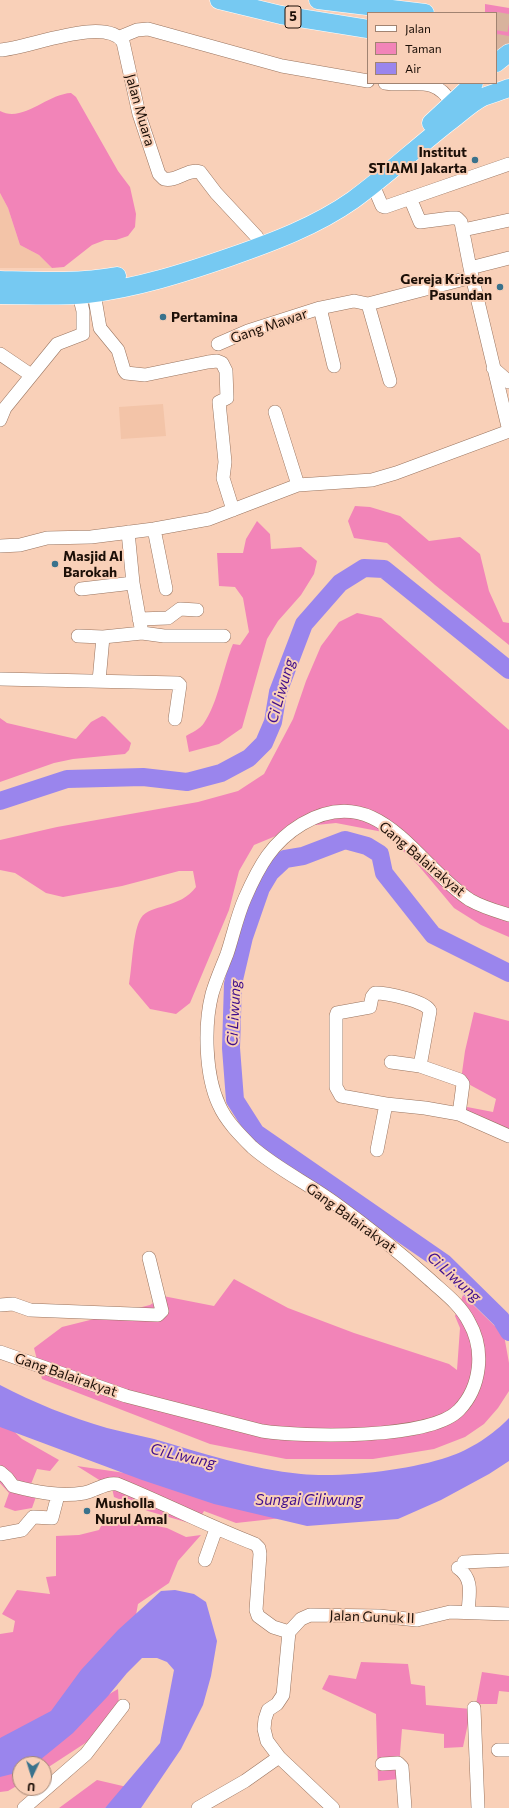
<!DOCTYPE html>
<style>
body{margin:0}
#map{position:relative;width:509px;height:1808px;overflow:hidden;background:#f9d0b8;font-family:Commissioner,sans-serif}
canvas{display:block}
.legend{position:absolute;left:367px;top:12px;width:130px;height:72px;box-sizing:border-box;background:#f9d0b8;border:1px solid #a18371;margin:0;padding:5px 7px;list-style:none;font-size:12px;color:#1c0f07}
.legend li{display:flex;align-items:center;gap:8px;height:20px}
.legend b{width:20px;border:1px solid #a18371}
.north{position:absolute;left:12px;top:1756px;width:40px;height:40px;box-sizing:border-box;background:#f9d0b8;border:1px solid #a18371;border-radius:50%;rotate:184deg;font-size:11px;font-weight:700;line-height:16px;text-align:center;color:#1c0f07}
.north::after{content:'';display:block;margin:auto;width:14px;height:18px;background:#3a728c;clip-path:polygon(50% 0,100% 100%,50% 72%,0 100%)}
</style>
<div id="map">
<canvas width="509" height="1808"></canvas>
<ul class="legend">
<li><b style="height:5px;background:#fff"></b>Jalan</li>
<li><b style="height:11px;background:#f284b8"></b>Taman</li>
<li><b style="height:11px;background:#9a85ed"></b>Air</li>
</ul>
<div class="north">U</div>
</div>
<script>
const c = document.querySelector('canvas').getContext('2d');
c.lineJoin = 'round';
function paint(path, color) { c.fillStyle = color; c.fill(path, 'evenodd'); }
function trace(path, color, width, dash) { c.strokeStyle = color; c.lineWidth = width; c.lineCap = dash ? 'butt' : 'round'; c.setLineDash(dash || []); c.stroke(path); }
function drawText(font, color, halo, rows, align = 'center') {
  c.font = font + ' Commissioner,sans-serif'; c.lineWidth = 4; c.setLineDash([]); c.textBaseline = 'middle'; c.strokeStyle = halo; c.fillStyle = color; for (const [text, x, y, turn = 0] of rows) {
    c.save(); c.translate(x, y); c.rotate((+turn || 0) * Math.PI / 180); c.textAlign = isNaN(turn) ? turn : align; if (halo) c.strokeText(text, 0, 0); c.fillText(text, 0, 0); c.restore();
  }
}
const built = new Path2D(`
 M0 193 8 208 20 245 39 255 52 268H0Z
 M163 404 166 436 121 439 119 407Z`);
const green = new Path2D(`
 M485 4 509 8V42L496 52V13H485Z
 M71 93 76 97 118 171 130 187 136 214 135 227 128 236 116 240H105L92 245 64 267 52 268 39 255 20 245 8 208 0 193V111C23 123 47 94 71 93Z
 M355 506 370 507 400 516 429 541 460 537 480 554 489 591 503 622 509 623V645L435 585 387 543 354 538 348 521Z
 M257 521 270 534 271 549 301 547 317 561 314 574 301 595 278 621 267 639 242 728 219 744 189 752 186 736C191 733 200 729 204 723 218 703 223 668 233 644L240 645 249 632 243 598 235 587 219 586 217 553H243L246 539Z
 M357 613 381 618 509 730V937L481 925 454 908 418 865 383 832 336 823 306 826 283 833 254 845 239 871 229 910 190 1003 176 1014 150 1009 129 984C132 969 133 929 141 918 150 904 180 909 196 887L193 871H179L122 886 63 897 46 893 15 873 0 870V840L57 827 198 802 238 791 264 774 293 719 306 681 321 646 339 622Z
 M102 716 105 717 131 743 129 750 125 754 73 759 54 763 0 782V718L7 723 76 739 91 722Z
 M474 1012 509 1021V1133L461 1113 462 1106 493 1112 496 1099 461 1080 465 1051Z
 M234 1279 288 1308 354 1333 449 1364 457 1370 460 1328 455 1316 463 1295 504 1335 509 1363V1391L498 1408 484 1424 465 1437 434 1449 373 1459H286L210 1444 42 1379 34 1348 62 1327 150 1305 163 1296 214 1306Z
 M0 1418 22 1439 59 1460 50 1471 37 1469 29 1489 37 1494 32 1508 15 1511 4 1507 9 1493 0 1483Z
 M77 1466 132 1474 300 1516 236 1523 204 1511 196 1525 148 1511 114 1497 112 1488Z
 M106 1516 167 1528 186 1537 201 1535 178 1561 169 1583 138 1604 136 1615 96 1680 0 1752V1634L13 1632 15 1621 2 1614 17 1590 50 1594 46 1577 56 1576V1536L79 1535 99 1530Z
 M361 1662 408 1664 411 1684 425 1686 426 1705 471 1709 463 1747 444 1748V1734L402 1729 398 1779 378 1781 376 1714 322 1689 329 1675 356 1679Z
 M482 1672 509 1676V1692L499 1691 497 1704H476Z
 M118 1689 119 1707 93 1738 44 1770V1764H30L106 1696Z
 M20 1767V1784L8 1791 0 1792V1773Z
 M97 1780 127 1787 105 1808H59Z`);
const water = new Path2D(`
 M0 1385C34 1403 70 1417 107 1428 122 1432 138 1435 154 1439 202 1453 251 1469 301 1474 342 1478 410 1470 448 1457 470 1450 494 1434 509 1418V1461L489 1474 441 1500 398 1519 307 1526 214 1504 142 1480 0 1427Z
 M175 1590 194 1594 206 1602 217 1641 211 1676 203 1705 181 1749 141 1808H105L160 1743 174 1670 167 1662 157 1658H142L127 1673 108 1696 73 1733 35 1764H20V1772L0 1777V1738L51 1711 81 1670 118 1630 161 1591Z`);
const river = new Path2D(`
 M0 801 67 779 143 777 187 782 221 773 249 758 264 743 273 722 278 692 304 624 340 583 364 568 384 569 509 670
 M509 973 433 935 384 873 380 854 367 846 345 840 303 856 285 859 270 873 261 888 244 937 233 984 231 1048 235 1100 256 1133 444 1263 501 1319 509 1332`);
const highwayTunnel = new Path2D(`
 M496 21 509 23
 M496 43 509 45`);
const minor = new Path2D(`
 M120 37 137 30 148 29 282 66 368 81
 M0 50C27 49 105 15 123 42L139 114 159 174 164 179C177 182 188 168 200 172L216 193 257 237
 M385 83C413 87 435 74 452 104
 M373 185 382 206 385 207 509 164
 M410 198 420 222 451 218H457L461 222 470 268 509 431
 M463 230 509 220
 M470 268 509 258
 M94 293 100 328 118 350 124 370 126 373 145 375 208 362 217 361 222 363 226 371 227 398 219 402 225 462 223 478 233 510
 M368 304 472 277
 M368 304 390 381
 M320 308 354 301 368 304
 M218 344 248 331 320 308 334 366
 M0 354 31 375
 M493 368 509 382
 M275 412 298 485
 M0 420 5 408 57 344 83 334V311L79 295
 M154 529 166 589
 M0 546 20 545 47 538 91 537 154 529 209 519 298 485 372 480 396 473 509 431
 M81 589 133 583
 M139 619 168 618 180 609 197 610
 M142 633 164 636H224
 M78 636 103 637 142 633 133 583 128 532
 M0 679 178 683 180 685 175 719
 M99 681 103 637
 M391 1062 420 1066 460 1080 463 1084 459 1114
 M420 1066 430 1011C427 1001 386 993 375 993L372 997 370 1007 337 1013 336 1016V1087L341 1096 386 1104 425 1108 459 1114 509 1136
 M377 1150 386 1104
 M0 1305 13 1304 30 1310 158 1315 162 1311 149 1258
 M0 1352 126 1396 262 1431C303 1437 430 1440 459 1410 481 1387 485 1350 469 1322 460 1304 443 1292 429 1279 399 1252 368 1227 336 1204 309 1184 277 1169 252 1147 240 1135 226 1121 219 1105 205 1075 204 1025 212 994 216 980 222 967 227 954 233 936 237 916 245 898 259 866 272 842 302 824 379 779 415 864 470 900 482 907 496 911 509 915
 M0 1472 7 1478 13 1486C36 1492 60 1497 84 1493 95 1491 106 1482 117 1484 164 1503 208 1526 255 1544L259 1548 260 1554 256 1610 258 1616 273 1627 289 1632
 M0 1534 22 1530 33 1517 52 1518 58 1495
 M205 1560 216 1529
 M464 1562 509 1560
 M458 1568C474 1579 469 1595 468 1612
 M289 1632 301 1619 310 1615 379 1616 417 1620 450 1612 509 1614
 M289 1632 283 1695 277 1704 268 1710 265 1719 264 1729 267 1741 279 1757 333 1808
 M474 1708 478 1808
 M498 1750H509
 M382 1764 398 1763 402 1767 405 1808
 M24 1808 86 1754 123 1706
 M198 1808 245 1781 279 1757`);
const highway = new Path2D(`
 M219 0 281 15 368 29
 M318 0 425 13
 M496 63 509 53
 M431 123 474 83
 M0 280C39 281 78 283 117 276
 M0 295C29 295 58 297 87 294 137 288 184 273 230 257 273 242 316 226 353 200 386 176 417 147 449 122 460 114 471 103 483 97 492 94 501 91 509 88`);
const markers = [
 [475,160,4,"#3a728c"],
 [500,287,4,"#3a728c"],
 [163,317,4,"#3a728c"],
 [55,564,4,"#3a728c"],
 [87,1511,4,"#3a728c"]
];
const shields = [
 [293,17,16]
];
const shieldNames = [
 ["5",293,17]
];
const streetNames = [
 ["Jalan Muara",140,110,74],
 ["Gang Mawar",269,326,-19],
 ["Gang Balairakyat",422,859,40],
 ["Gang Balairakyat",351,1218,36],
 ["Gang Balairakyat",66,1375,19],
 ["Jalan Gunuk II",372,1617,2]
];
const poiNames = [
 ["Institut",467,152,"right"],
 ["STIAMI Jakarta",467,168,"right"],
 ["Gereja Kristen",492,279,"right"],
 ["Pasundan",492,295,"right"],
 ["Pertamina",171,317],
 ["Masjid Al",63,556],
 ["Barokah",63,572],
 ["Musholla",95,1503],
 ["Nurul Amal",95,1519]
];
const waterNames = [
 ["Ci Liwung",281,691,-74],
 ["Ci Liwung",234,1013,-87],
 ["Ci Liwung",454,1277,42],
 ["Ci Liwung",183,1456,13],
 ["Sungai Ciliwung",309,1500]
];
paint(built, '#f3c4a8');
paint(green, '#f284b8');
paint(water, '#9a85ed');
trace(river, '#9a85ed', 18);
trace(highwayTunnel, '#d8b39d', 18, [18, 9]);
trace(minor, '#99745f', 14);
trace(highway, '#fff', 19);
trace(minor, '#fff', 13);
trace(highway, '#76c9f2', 18);
for (const [x, y, r, color] of markers) { const dot = new Path2D(); dot.arc(x, y, r, 0, 2 * Math.PI); c.fillStyle = color; c.fill(dot); trace(dot, '#f9d0b8', 1.5); }
for (const [x, y, w] of shields) { const box = new Path2D(); box.roundRect(x - w / 2, y - 11, w, 22, 3); c.fillStyle = '#f9d0b8'; c.fill(box); trace(box, '#1c0f07', 1); }
drawText('bold 13px', '#1c0f07', null, shieldNames);
drawText('14px', '#1c0f07', '#f9d0b8', streetNames);
drawText('bold 14px', '#1c0f07', '#f9d0b8', poiNames, 'left');
drawText('italic 15px', '#400e8c', '#f9d0b8', waterNames);
</script>
